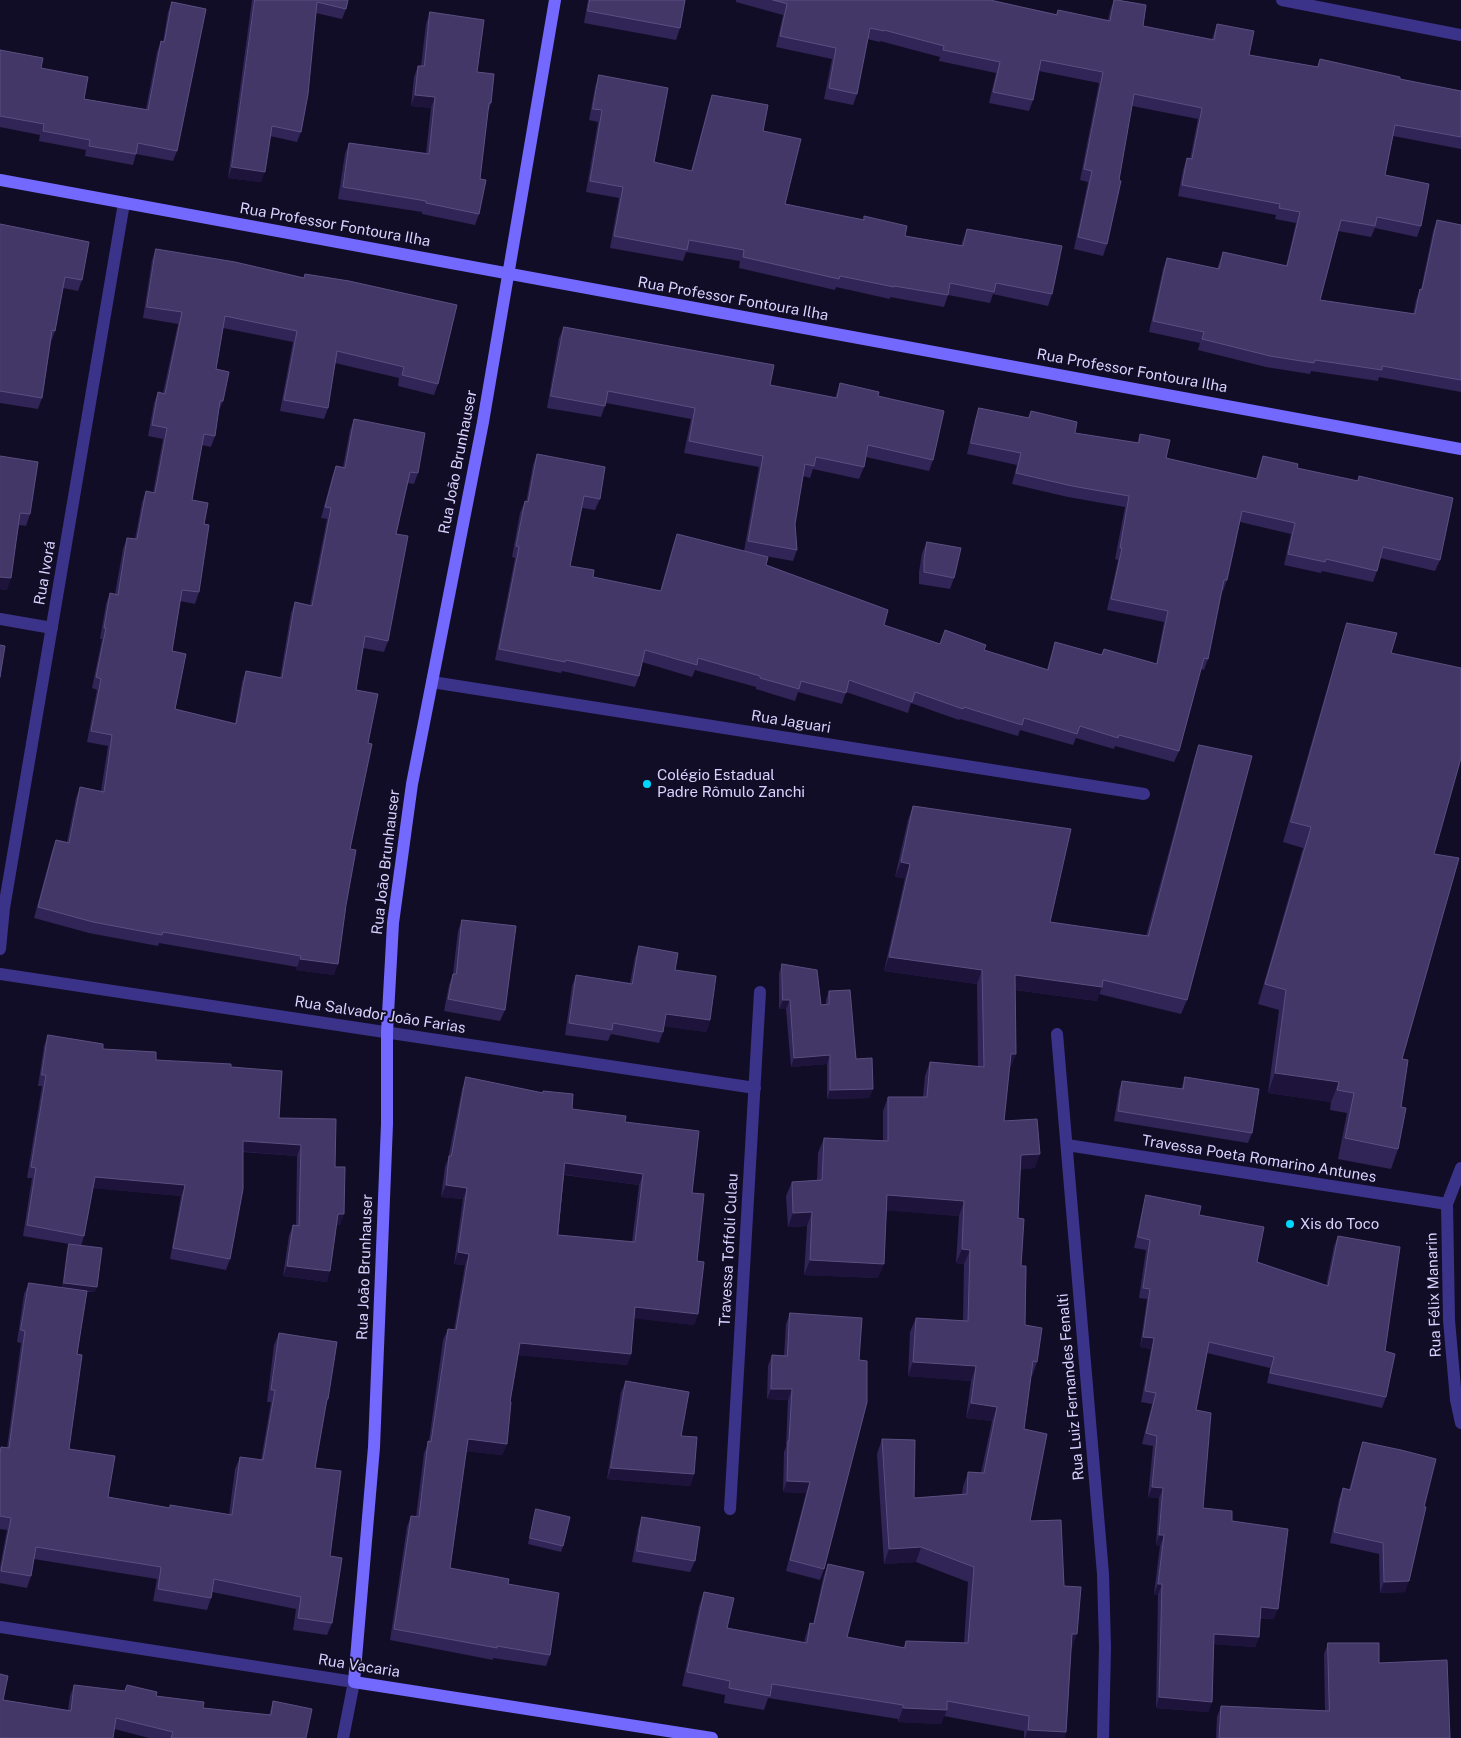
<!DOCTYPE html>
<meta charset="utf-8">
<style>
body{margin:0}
canvas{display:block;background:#120d26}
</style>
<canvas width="1461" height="1738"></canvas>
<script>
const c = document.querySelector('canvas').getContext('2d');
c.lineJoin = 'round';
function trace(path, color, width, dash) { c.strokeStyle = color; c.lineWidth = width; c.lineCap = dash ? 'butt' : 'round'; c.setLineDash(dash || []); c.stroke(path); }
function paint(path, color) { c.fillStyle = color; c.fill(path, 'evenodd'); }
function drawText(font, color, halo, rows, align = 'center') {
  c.font = font + ' "Public Sans",sans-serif'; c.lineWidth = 4; c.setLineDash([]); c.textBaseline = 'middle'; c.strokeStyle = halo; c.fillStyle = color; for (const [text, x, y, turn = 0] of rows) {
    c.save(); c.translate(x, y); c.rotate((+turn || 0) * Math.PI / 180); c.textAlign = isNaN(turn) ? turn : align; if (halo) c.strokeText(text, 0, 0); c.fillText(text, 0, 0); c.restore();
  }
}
const street = new Path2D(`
 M1282 0 1461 35
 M0 619 52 628
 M432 682 1144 794
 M0 949 4 908 124 203
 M0 974 755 1088
 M1057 1034 1103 1574 1105 1647 1103 1738
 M1067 1145 1447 1204
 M1461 1168 1447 1204 1449 1320 1456 1400 1461 1423
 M730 1509 760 992
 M0 1627 354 1682 343 1738`);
const secondary = new Path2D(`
 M555 0 483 422 412 784 393 923 387 1032V1124L374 1447 354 1682 712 1738
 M0 180 1461 449`);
const wall = new Path2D(`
 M252 0H348L346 9 342 19 316 13 301 132 297 142 270 136 261 182 228 178Z
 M588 0H685L680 28 676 40 584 23Z
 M736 0H990L1056 14 1058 10 1108 20 1110 11 1114 0 1143 26 1212 39 1217 24 1249 55 1317 67 1320 59 1400 79 1461 91V149L1393 136 1385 175 1421 226 1417 237 1375 228 1371 237 1338 231 1320 300 1413 314 1416 300 1420 289H1421L1433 231 1437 220 1461 225V392L1379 377 1378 381 1311 371 1310 374 1266 367 1198 350 1200 343 1149 332 1163 269 1167 258 1217 269 1223 252 1286 266 1296 223 1275 219 1276 215 1178 196 1183 170 1187 158 1190 159 1198 119 1132 106 1107 244 1103 256 1074 249 1088 182 1080 180 1099 83 1039 71 1033 100 1029 111 989 103 996 73 939 61 940 57 880 41V42L867 39 857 94 853 105 824 99 832 59 776 47 783 15 736 2Z
 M172 2 177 151 173 161 136 154 133 165 85 156 86 150 39 141 40 135 0 127V50L41 68 84 99 146 109 157 52 161 41 163 42 168 12Z
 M430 12 477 72 491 103 488 112 480 179 479 214 475 225 422 214V212L338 199 345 154 349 143 426 153 431 108 411 106 414 77 418 66H421L426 24Z
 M599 75 654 162 691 171 708 107 712 95 763 131 785 204 863 220 864 216 905 236 961 245 967 229 1052 294 1048 306 993 294 990 303 948 295 944 307 890 297V299L836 287 835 290 739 268 740 261 686 252 683 261 610 248 619 198 586 192 598 122 589 120 595 87Z
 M0 224 82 280 78 291 63 288 55 331 51 342 42 398 38 409 0 403Z
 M156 249 304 278 305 274 438 384 434 395 398 386 399 378 335 363 328 408 324 419 280 411 293 342 223 328 216 369 223 401 218 412 215 436 211 447 202 445 192 500 204 524 199 592 195 604 180 601 172 651 175 709 235 723 242 682 246 671 280 678 291 613 295 602 310 605 327 519 321 518 332 477 336 466 343 467 350 430 354 419 418 473 414 484 408 483 396 534 388 641 384 652 363 648 356 690 368 743 350 849 346 905 334 975 296 970 297 967 159 943 158 946 89 933 34 918 52 851 56 840 67 842 76 798 80 787 101 791 108 746 87 742 97 690 92 688 102 639H100L106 604 110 593 115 594 123 549 127 538 135 539 142 502 146 491 153 493 163 439 148 436 154 403 158 392 163 393 178 324 143 318 152 260Z
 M564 327 770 385 835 398 840 383 878 396 933 460 929 471 866 457 864 467 859 479 813 469 810 478 803 476 795 524 797 550 793 561 765 556 766 565 884 625 940 644 984 650 1047 669 1055 642 1101 655 1104 649 1156 664 1164 622 1107 610 1118 560 1115 559 1125 507 1068 497 1012 484 1017 465 967 454 975 419 979 408 1028 418 1031 411 1075 433 1137 443 1140 434 1166 458 1256 478 1259 467 1263 456 1297 468 1357 481 1359 476 1440 560 1435 571 1380 558 1377 571 1373 582 1322 571 1321 573 1284 565 1291 534 1240 522 1227 580 1223 591H1221L1208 659 1204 670 1201 669 1179 751 1174 762 1115 746 1114 749 1076 738 1073 745 1020 730 1018 736 960 719 959 720 911 703 908 713 846 692 842 704 798 692 795 701 756 689V687L695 670 692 677 642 662 639 676 635 687 562 671 561 673 495 660 515 558 512 557 520 513 525 501 526 502 533 465 537 454 600 499 595 510 582 508 570 566 593 577 660 591 673 545 677 534 744 551 759 467 684 453 691 419 606 403 601 417 547 408 559 338Z
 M0 456 30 514 26 526 19 525 7 590 0 589Z
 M927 542 954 578 950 589 919 584V572L922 553Z
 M1347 623 1391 653 1434 854 1402 1059 1401 1107 1398 1149 1391 1169 1338 1159 1347 1113 1330 1110 1331 1102 1268 1093 1279 1010 1258 1004 1303 848 1283 842 1340 644Z
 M1199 745 1187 1000 1181 1014 1099 994 1097 1001 1015 990 1016 1054 1010 1068H1009L1004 1121 1035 1168 1020 1169 1018 1218 1025 1325 1037 1362 1032 1376H1031L1024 1429 1030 1521 1064 1586 1072 1648H1071L1066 1732 1064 1738H1024V1731L944 1716 941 1724 898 1722V1719L768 1698 764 1710 724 1703 725 1695 682 1686 699 1606 704 1592 727 1628 804 1643 805 1638 810 1623 813 1624 823 1578 828 1564 847 1637 903 1648 906 1641 964 1643 968 1582 916 1562 884 1564 877 1454 882 1439 914 1498 962 1494 963 1487 968 1472 981 1473 992 1421 966 1418 971 1381 908 1376 910 1332 916 1318 963 1321 964 1264 956 1263 959 1216 886 1210 878 1278 804 1275 807 1226 788 1227 786 1196 792 1182 817 1180 818 1153 824 1138 883 1141V1111L888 1097H923L925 1076 930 1062 978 1067 977 984 884 971 905 878 895 877 908 820 913 806 1050 922 1146 936 1194 759Z
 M462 920 505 1010 500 1021 444 1011 449 985 453 974 458 931Z
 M639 946 675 970 710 1020 706 1032 664 1026 663 1032 659 1043 611 1034 608 1041 565 1035 572 986 576 975 630 983 635 957Z
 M782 964 821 1005 826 1004V1000L829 991 856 1059 873 1089 869 1098 827 1099V1064L791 1067 786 1009H779V973Z
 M48 1035 103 1049 156 1060 231 1067 279 1118 335 1167 340 1225H336L327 1282 283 1276 289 1236 293 1225H296L297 1156 243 1152 230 1259 226 1270 170 1259 181 1196 93 1188 84 1236 81 1246 95 1292H87L77 1354 69 1449 108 1497 170 1508V1505L229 1515 235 1469 240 1457 261 1460 271 1402H267L274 1345 279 1333 328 1399 325 1407 315 1468 330 1556 332 1623 327 1635 293 1630 296 1609 212 1592 211 1598 207 1610 153 1601 157 1579 34 1559 31 1576 27 1588 0 1583V1567L7 1530 0 1529V1450L1 1447 7 1448 21 1343 17 1342 24 1294 29 1283 62 1288 67 1250 69 1244 23 1236 32 1178H27L42 1086H38L44 1046Z
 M466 1077 542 1093 543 1091 572 1109 625 1122 692 1193 697 1261 698 1314 694 1325 634 1318 631 1354 627 1365 518 1355 510 1402 507 1444 502 1455 466 1451 450 1568 508 1584 550 1655 546 1666 493 1658V1660L390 1640 407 1527 411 1516 416 1517 424 1453 429 1441 443 1340 448 1329 454 1330 465 1265 454 1264 463 1199 441 1197 445 1167 448 1159 462 1089ZM564 1175 639 1185 632 1242 558 1235Z
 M1185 1077 1252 1133 1248 1143 1114 1121 1119 1090 1122 1081 1181 1089Z
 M1146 1195 1199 1215 1257 1262 1326 1286 1334 1246 1338 1236 1385 1351 1386 1397 1382 1408 1267 1383 1270 1368 1207 1353 1196 1410 1203 1508 1232 1521 1274 1619 1260 1618 1259 1637 1255 1647 1213 1644 1212 1702 1208 1712 1156 1708 1158 1595 1154 1594 1160 1546 1156 1545 1159 1498 1148 1497 1153 1446 1142 1444 1152 1404 1141 1402 1151 1349 1140 1347 1147 1299 1139 1298 1146 1250 1134 1248 1143 1206Z
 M790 1313 824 1569 820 1580 786 1571 806 1493 783 1492 784 1452 786 1447 788 1400 767 1399 768 1366 772 1355 784 1356 786 1324Z
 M626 1381 681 1436 694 1474 690 1486 607 1479 621 1392Z
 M1363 1442 1424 1507 1405 1592 1380 1593 1379 1554 1330 1543 1339 1499 1343 1488 1349 1490 1359 1453Z
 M536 1509 563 1546 561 1552 528 1544 534 1515Z
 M642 1517 695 1561 690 1572 632 1562 638 1529Z
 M1328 1643 1379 1663 1450 1738H1216L1217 1717 1221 1706 1325 1711 1324 1654Z
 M74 1685 124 1691 127 1685 156 1696 203 1708 269 1715 273 1701 306 1738H149L3 1700 68 1710 70 1696Z`);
const shadedWall = new Path2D(`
 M415 95 435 97 431 108 411 106Z
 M232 167 265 172 261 182 228 178Z
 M0 577 11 578 7 590 0 589Z
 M901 862 910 864 905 878 895 877Z
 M889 957 982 970 977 984 884 971Z
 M300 959 338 964 334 975 296 970Z
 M1015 975 1102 987 1097 1001 1009 989Z
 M783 1000H790L786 1009H779Z
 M666 1014 710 1020 706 1032 662 1026Z
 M1011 1054H1016L1010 1068H1005Z
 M830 1055 827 1064 791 1067 794 1058Z
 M1275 1073 1339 1082 1331 1102 1268 1093Z
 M873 1089 869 1098 827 1099 830 1090Z
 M243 1141 301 1145 297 1156 239 1151Z
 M1040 1154 1035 1168 1016 1170 1021 1155Z
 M565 1163 643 1174 639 1185 561 1174Z
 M95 1177 185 1185 181 1196 91 1188Z
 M446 1185 467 1188 463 1199 441 1197Z
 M887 1195 964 1201 959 1216 881 1210Z
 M812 1212 807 1226 788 1227 793 1213Z
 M338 1214H344L340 1225H334Z
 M962 1249 970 1250 964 1264 956 1263Z
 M458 1252 469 1254 465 1265 454 1264Z
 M810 1260 884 1264 878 1278 804 1275Z
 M287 1266 330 1271 327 1282 283 1276Z
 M64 1283 97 1287 95 1292 62 1288Z
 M635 1307 698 1314 694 1325 631 1318Z
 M1143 1337 1154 1338 1151 1349 1140 1347Z
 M520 1343 631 1354 627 1365 516 1355Z
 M913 1362 976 1366 971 1381 908 1376Z
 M771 1389H792L788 1400 767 1399Z
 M971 1403 997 1407 992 1421 966 1418Z
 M468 1439 507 1444 502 1455 464 1451Z
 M611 1468 694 1474 690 1486 607 1479Z
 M787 1481 810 1482 806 1493 783 1492Z
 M1152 1487 1163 1488 1159 1498 1148 1497Z
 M1159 1535H1164L1160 1546 1156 1545Z
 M921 1547 916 1562 884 1564 889 1549Z
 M1409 1581 1405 1592 1380 1593 1384 1582Z
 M1158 1584H1162L1158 1595 1154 1594Z
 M1261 1607 1278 1609 1274 1619 1257 1617Z
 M1072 1634H1077L1072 1648H1067Z
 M1214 1634 1259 1637 1255 1647 1210 1644Z
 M1159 1697 1212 1702 1208 1712 1156 1708Z
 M903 1708 947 1710 941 1724 898 1722Z
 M1028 1730 1066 1732 1064 1738H1025Z`);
const building = new Path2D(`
 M255 0H348L346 9 317 2 308 94 301 132 272 126 265 172 232 167Z
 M590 0H685L680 28 588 11Z
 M773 0H990L1057 15 1058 10 1110 21 1114 0H1117L1146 5 1143 26 1214 40 1217 24 1254 31 1249 55 1318 67 1320 59 1400 77V79L1461 91V137L1395 125 1385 175 1429 184 1421 226 1377 217 1375 226 1341 220 1320 300 1415 314 1420 289 1422 290 1437 220 1461 225V380L1382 366V370L1315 360 1314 363 1270 356 1202 339 1204 332 1153 321 1167 258 1219 269 1223 252 1287 266 1300 212 1279 208 1280 204 1182 185 1187 158 1192 159 1202 108 1134 94 1119 180 1121 181 1107 244 1078 237 1092 171 1084 169 1103 72 1041 60 1033 100 993 92 1000 62 943 50 944 46 884 30V31L870 28 857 94 829 88 836 48 780 36 787 4Z
 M172 2 206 9 177 151 138 143 136 154 89 146 90 140 43 131 44 124 0 116V50L43 58 41 68 88 77 84 99 148 110 161 41 164 42Z
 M430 12 484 20 477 72 494 74 491 103H489L480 179 486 180 479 214 426 203V201L343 187 349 143 429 154 435 97 415 95 418 66H424Z
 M599 75 668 88 654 162 692 171 712 95 768 105 763 131 801 139 785 204 864 220V216L907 226 905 236 963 246 967 229 1062 246 1052 294 996 283 994 292 950 283 948 295 894 286V287L840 276 839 279 743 257 744 250 689 240 687 250 614 236 623 187 590 181 602 110 593 109Z
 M0 224 89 242 82 280 65 277 55 331 52 330 42 398 0 391Z
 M156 249 235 262 304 278 305 274 349 281 457 305 438 384 402 375 404 367 337 351 328 408 284 400 297 331 225 316 216 369 229 372 223 401H220L215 436 204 434 192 500 208 503 204 524 209 525 199 592 182 590 172 651 186 654 175 709 236 724 246 671 282 678 295 602 312 606 331 508 325 507 336 466 345 468 354 419 425 433 418 473 410 472 396 534 408 536 388 641 365 636 356 690 378 694 368 743 372 744 350 849 356 850 346 905 338 964 300 959 301 956 163 932 162 935 93 922 38 907 56 840 69 843 80 787 104 792 112 735 91 731 101 679 96 677 106 628H104L110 593 118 595 127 538 137 539 146 491 155 493 167 428 152 425 158 392 165 394 182 312 147 307Z
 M564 327 774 365 770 385 837 398 840 383 879 392 878 396 944 411 933 460 868 445 864 467 816 457 814 466 805 464 795 524 797 550 748 541 763 456 689 441 695 408 608 391 605 406 551 396Z
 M979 408 1029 418 1031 411 1077 422 1075 433 1139 443 1140 434 1170 440 1166 458 1257 479 1263 456 1298 464 1297 468 1358 481 1359 476 1453 498 1440 560 1383 547 1377 571 1326 559 1325 562 1288 554 1295 523 1242 511 1227 580H1224L1208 659 1204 658 1179 751 1119 735 1118 738 1080 726 1077 734 1024 718 1022 725 964 707 963 709 915 692 912 702 849 680 846 693 801 681 799 689 760 678V676L698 658 697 665 645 650 639 676 566 660 565 662 499 649 519 547 516 546 525 501 528 502 537 454 605 467 600 499 584 496 570 566 594 570 593 577 661 591 677 534 768 557 766 565 888 610 884 625 940 644 945 630 986 645 984 650 1048 670 1055 642 1102 655 1104 649 1157 664 1168 611 1111 599 1122 548H1120L1129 496 1072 486 1016 473 1021 453 971 443Z
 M0 456 38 462 30 514 20 513 11 578 0 577Z
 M927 542 961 548 954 578 924 572V560Z
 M1347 623 1397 633 1391 653 1461 668V758L1434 854 1459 858 1402 1059 1408 1060 1401 1107 1406 1108 1398 1149 1345 1138 1354 1093 1337 1090 1339 1082 1275 1073 1286 990 1265 984 1311 827 1291 822Z
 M0 645 5 646 0 677Z
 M1199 745 1252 756 1187 1000 1103 980 1102 987 1015 975 1016 1054H1011L1004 1121 1037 1119 1040 1154 1021 1155 1018 1218 1024 1219 1021 1266H1026L1025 1325 1042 1328 1037 1362 1033 1361 1024 1429 1047 1434 1030 1521 1061 1520 1064 1586 1081 1587 1077 1634H1072L1066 1732 1028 1730 1029 1716 947 1701V1710L903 1708V1705L772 1684 770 1696 729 1688 730 1681 687 1672 704 1592 734 1598 727 1628 807 1643 810 1623 814 1624 828 1564 864 1572 847 1637 905 1648 906 1641 968 1643 974 1567 921 1547 889 1549 882 1439 915 1440 914 1498 967 1494 968 1472 984 1473 997 1407 971 1403 976 1366 913 1362 916 1318 968 1321 970 1250 962 1249 964 1201 887 1195 884 1264 810 1260 812 1212 793 1213 792 1182 822 1180 824 1138 888 1141V1097H927L930 1062 984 1067 982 970 889 957 910 864 901 862 913 806 1071 829 1050 922 1148 936Z
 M462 920 516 926 505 1010 448 999 453 974H456Z
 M639 946 678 953 675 970 716 976 710 1020 666 1014 663 1032 613 1023 612 1030 569 1023 576 975 632 984Z
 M782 964 817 970 821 1005 829 1004V991L850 990 856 1059 872 1058 873 1089 830 1090V1055L794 1058 790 1000H783Z
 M48 1035 103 1044V1049L156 1052V1060L231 1064V1067L282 1071 279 1118 336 1119 335 1167H345L344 1214H338L330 1271 287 1266 293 1225 299 1226 301 1145 243 1141V1189L230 1259 173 1248 185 1185 95 1177 84 1236 27 1225 36 1168 31 1167 46 1075H42Z
 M466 1077 543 1093V1091L573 1094 572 1109 626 1116 625 1122 699 1131 692 1193 704 1194 697 1261 704 1262 698 1314 635 1307 631 1354 520 1343 510 1402H511L507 1444 468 1439 450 1568 509 1579 508 1584 559 1593 550 1655 497 1646V1648L394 1629 411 1516 419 1517 428 1441 431 1442 448 1329 456 1330 469 1254 458 1252 467 1188 446 1185 449 1156H451ZM565 1163 643 1174 635 1242 558 1235Z
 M1185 1077 1259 1089 1252 1133 1118 1111 1122 1081 1183 1089Z
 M1146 1195 1201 1206 1199 1215 1264 1227 1257 1262 1328 1286 1338 1236 1400 1247 1385 1351 1395 1354 1386 1397 1270 1373 1274 1357 1209 1342 1196 1410 1211 1413 1203 1508 1232 1511V1521L1288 1529 1278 1609 1261 1607 1259 1637 1214 1634 1212 1702 1159 1697 1162 1584H1158L1164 1535H1159L1163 1488 1152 1487 1157 1436 1146 1433 1156 1393 1145 1391 1154 1338 1143 1337 1150 1289 1143 1288 1150 1240 1138 1237Z
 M69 1244 102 1248 97 1287 64 1283Z
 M29 1283 87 1291 77 1354 82 1355 69 1449 115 1456 108 1497 170 1508V1505L232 1515 240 1457 263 1460 275 1390H271L279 1333 337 1342 328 1399H327L315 1468 341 1471 330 1556 342 1558 332 1623 298 1618 301 1597 214 1579 211 1598 158 1589 161 1567 36 1547 31 1576 1 1571 11 1518 0 1516V1453L1 1447 9 1448 25 1331 21 1330Z
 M790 1313 862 1318 859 1360 867 1361V1402L824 1569 790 1560 810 1482 787 1481 788 1441H789L792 1389H771L772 1355 787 1356Z
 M626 1381 689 1392 681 1436 697 1437 694 1474 611 1468Z
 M1363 1442 1401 1450 1436 1459 1424 1507H1426L1409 1581 1384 1582 1383 1543 1334 1532 1343 1488 1350 1490Z
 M536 1509 570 1517 563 1546 530 1538Z
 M642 1517 700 1527 695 1561 637 1551Z
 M1328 1643H1379V1663L1447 1660 1450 1738H1219L1221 1706 1329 1711Z
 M0 1674 8 1676 3 1700 71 1711 74 1685 125 1691 127 1685 157 1692 156 1696 204 1702 203 1708 271 1715 273 1701 312 1709 306 1738H171L173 1732 116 1718 113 1738H0Z`);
const markers = [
 [647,784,5,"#00d7fd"],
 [1290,1224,5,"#00d7fd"]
];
const streetNames = [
 ["Rua Professor Fontoura Ilha",335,225,10],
 ["Rua Professor Fontoura Ilha",733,299,10],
 ["Rua Professor Fontoura Ilha",1132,371,10],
 ["Rua João Brunhauser",458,462,-79],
 ["Rua Ivorá",45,573,-80],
 ["Rua Jaguari",791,722,9],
 ["Rua João Brunhauser",386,862,-83],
 ["Rua Salvador João Farias",380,1015,9],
 ["Travessa Poeta Romarino Antunes",1259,1159,9],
 ["Travessa Toffoli Culau",729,1250,-87],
 ["Rua João Brunhauser",365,1267,-88],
 ["Rua Félix Manarin",1434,1295,-92],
 ["Rua Luiz Fernandes Fenalti",1071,1387,-95],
 ["Rua Vacaria",359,1666,9]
];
const poiNames = [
 ["Colégio Estadual",657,775],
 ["Padre Rômulo Zanchi",657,792],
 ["Xis do Toco",1300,1224]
];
trace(street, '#3b3389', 12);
trace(secondary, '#7469ff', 12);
paint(wall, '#312456');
paint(shadedWall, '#1d133b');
paint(building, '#433768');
trace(building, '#5a4f80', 1);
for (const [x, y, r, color] of markers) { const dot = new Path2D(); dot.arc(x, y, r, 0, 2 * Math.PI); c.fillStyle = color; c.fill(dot); trace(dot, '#120d26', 2); }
drawText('15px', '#d9d2ff', '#120d26', streetNames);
drawText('15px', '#d9d2ff', '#120d26', poiNames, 'left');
</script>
